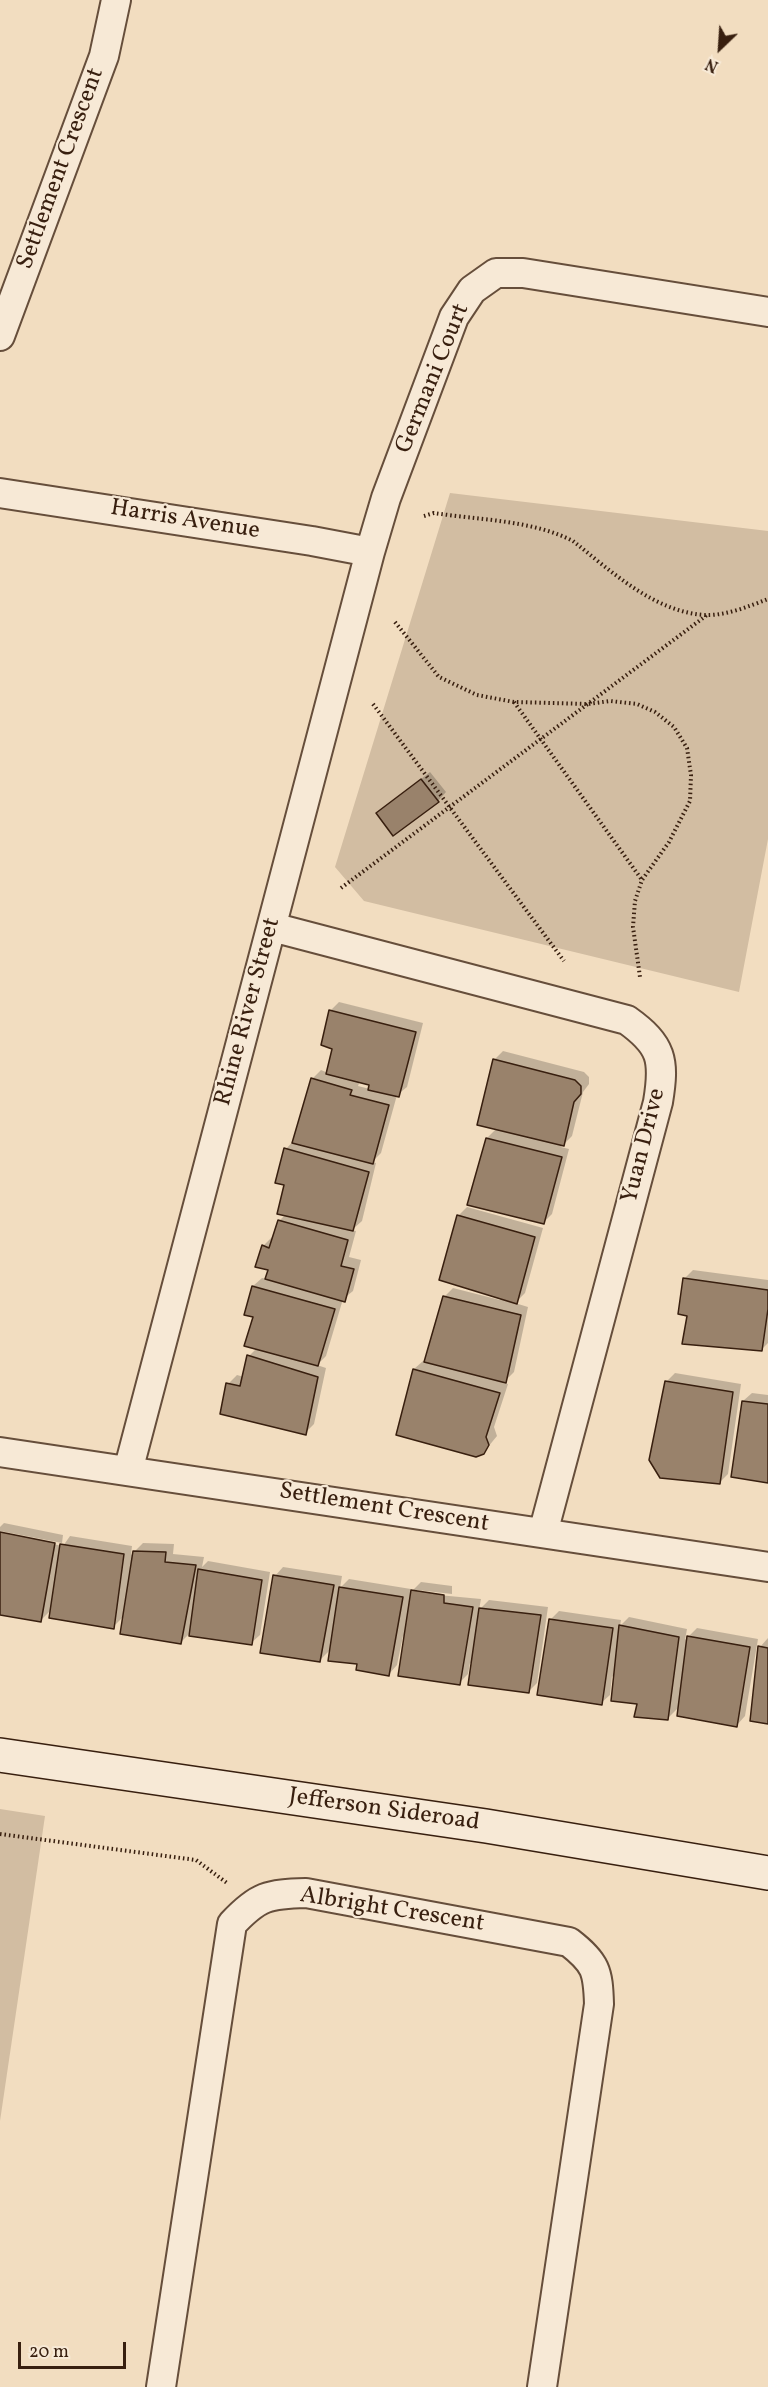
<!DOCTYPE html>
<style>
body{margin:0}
#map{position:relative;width:768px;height:2387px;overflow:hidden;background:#f2ddc0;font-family:Vollkorn,serif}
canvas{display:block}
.north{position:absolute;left:690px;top:18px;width:60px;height:60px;-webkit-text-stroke:4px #f7e9d6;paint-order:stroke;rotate:205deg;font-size:16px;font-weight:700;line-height:24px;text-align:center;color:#381f0f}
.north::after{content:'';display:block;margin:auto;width:21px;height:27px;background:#381f0f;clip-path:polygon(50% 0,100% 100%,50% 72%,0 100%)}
.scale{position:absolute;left:18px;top:2342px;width:108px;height:27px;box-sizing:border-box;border:3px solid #381f0f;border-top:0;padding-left:8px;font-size:18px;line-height:21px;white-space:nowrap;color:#381f0f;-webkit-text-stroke:4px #f7e9d6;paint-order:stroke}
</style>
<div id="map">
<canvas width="768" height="2387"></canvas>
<div class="north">N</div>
<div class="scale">20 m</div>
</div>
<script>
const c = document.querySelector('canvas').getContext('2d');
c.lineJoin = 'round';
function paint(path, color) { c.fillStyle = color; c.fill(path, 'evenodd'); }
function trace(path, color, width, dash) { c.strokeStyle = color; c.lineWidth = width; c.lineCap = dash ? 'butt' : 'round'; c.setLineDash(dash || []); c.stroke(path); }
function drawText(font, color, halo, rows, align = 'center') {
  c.font = font + ' Vollkorn,serif'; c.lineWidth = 4.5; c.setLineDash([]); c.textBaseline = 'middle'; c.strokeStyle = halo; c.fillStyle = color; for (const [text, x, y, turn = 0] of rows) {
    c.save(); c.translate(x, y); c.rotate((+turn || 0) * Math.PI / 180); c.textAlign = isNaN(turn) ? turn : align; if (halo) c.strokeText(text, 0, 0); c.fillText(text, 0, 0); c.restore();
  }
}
const green = new Path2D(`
 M450 493 768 531V839L739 992 364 901 335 867Z
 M0 1809 45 1816 0 2121Z`);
const shadow = new Path2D(`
 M430 772 446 792 438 801 378 813Z
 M339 1002 423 1023 407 1087 397 1095 381 1153 372 1162 376 1163 362 1221 352 1230 356 1231 349 1257 361 1260 353 1291 343 1299 326 1356 317 1365 326 1368 314 1424 305 1433 228 1384 237 1375 244 1377 249 1356 257 1348 253 1286 262 1278 267 1279 270 1269 263 1246 272 1237 274 1238 279 1221 286 1214V1184L277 1182 286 1149 295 1139 312 1079 321 1070 328 1073 333 1048 330 1011ZM360 1081 371 1084 370 1089 358 1086Z
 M503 1051 584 1072 589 1077V1084L583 1092 572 1136 561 1147 569 1149 552 1214 544 1222 487 1138 497 1128 494 1060Z
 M467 1207 543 1228 525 1293 515 1303 528 1307 514 1372 503 1383 508 1384 494 1427 497 1436 483 1453 414 1369 423 1361 426 1362 444 1297 453 1288 500 1300 501 1297 441 1279 459 1215Z
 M693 1270 768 1280V1343L761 1350 689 1315 685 1278Z
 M675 1373 741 1384 728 1474 720 1482 666 1382Z
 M752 1393 768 1395V1482L743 1401Z
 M4 1523 63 1535 62 1543 0 1531V1534L63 1546 70 1536 132 1546 131 1555 143 1543 174 1544 173 1554 204 1557 202 1567 208 1561 270 1572 260 1635 251 1643 191 1632 181 1642 124 1616 113 1627 52 1609 41 1620 0 1614V1527Z
 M283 1567 342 1576 340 1588 349 1579 411 1589 410 1593 421 1582 452 1586V1594L417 1590V1593L481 1599 479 1610 489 1600 548 1607 537 1683 528 1692 470 1663 468 1674 459 1683 403 1636 397 1665 389 1674 358 1663 331 1649 320 1660 275 1576Z
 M559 1611 621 1620 620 1626 629 1617 687 1629 685 1640 697 1628 758 1639 745 1716 737 1725 679 1707 668 1718 638 1703 612 1676 610 1695 601 1703 550 1620Z
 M768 1638V1723L760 1647Z`);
const building = new Path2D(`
 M421 779 439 802 393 836 376 813Z
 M329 1010 416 1032 399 1097 368 1090 369 1085 326 1074 332 1049 321 1045Z
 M493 1059 575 1080 581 1086V1094L574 1102 564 1146 477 1125Z
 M311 1078 352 1090 350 1095 389 1105 373 1164 292 1143Z
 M486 1138 562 1157 544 1224 467 1205Z
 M284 1148 369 1172 353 1231 277 1214 284 1185 275 1183Z
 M457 1215 535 1237 517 1304 439 1280Z
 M278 1220 348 1240 341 1266 354 1269 345 1302 265 1279 268 1270 255 1267 262 1245 269 1248Z
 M683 1278 768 1290V1309L762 1351 682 1344 687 1316 678 1314Z
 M252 1286 335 1309 318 1366 244 1346 253 1317 244 1315Z
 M443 1296 521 1315 506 1383 424 1362Z
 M247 1355 318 1377 306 1435 220 1414 226 1383 240 1386Z
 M413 1369 500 1393 486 1437 489 1445 484 1454 476 1457 396 1435Z
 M665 1381 733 1392 720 1484 660 1478 649 1460Z
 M742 1401 768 1404V1483L731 1477Z
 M0 1532 55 1543 41 1622 0 1615Z
 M60 1544 124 1554 114 1629 49 1618Z
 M133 1551 166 1552 165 1562 196 1565 181 1644 120 1634Z
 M198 1569 262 1580 252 1645 189 1636Z
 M273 1575 334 1585 320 1662 260 1653Z
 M339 1587 403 1597 389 1676 356 1670 357 1664 328 1661Z
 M411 1590 444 1595V1603L473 1607 460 1685 398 1676Z
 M479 1608 541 1615 529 1693 468 1685Z
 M549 1619 613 1628 602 1705 537 1695Z
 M619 1625 679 1637 668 1720 634 1717 637 1704 611 1701Z
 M687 1636 750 1647 737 1727 677 1716Z
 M758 1646 768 1648V1724L750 1721Z`);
const path = new Path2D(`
 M424 516 434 513C479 520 532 520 573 541 611 571 654 612 705 615 725 616 750 606 768 599
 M395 622 439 677 477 695 514 702 588 704 610 701 637 704 655 712 674 727 687 748 691 775 690 801 669 842 642 880 635 901 633 927 640 977
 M514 702 642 880
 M373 704 564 961
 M341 888 707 615
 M0 1834 196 1860 227 1883`);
const street = new Path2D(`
 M0 336 104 56 116 0
 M0 493 312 541 370 552
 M272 927 627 1020C662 1045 665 1060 658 1102L543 1533
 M0 1452 768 1567
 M128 1471 370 552 386 498 454 317 472 290 496 273H523L768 312
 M161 2387 232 1924C258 1896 268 1894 306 1893L569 1942C596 1963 598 1971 599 2004L542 2387`);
const secondary = new Path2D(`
 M0 1755 486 1826 768 1873`);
const streetNames = [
 ["Settlement Crescent",62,169,-70],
 ["Germani Court",434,379,-68],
 ["Harris Avenue",185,521,9],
 ["Rhine River Street",249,1012,-75],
 ["Yuan Drive",645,1146,-76],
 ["Settlement Crescent",384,1509,9],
 ["Jefferson Sideroad",384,1811,8],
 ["Albright Crescent",392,1911,9]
];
paint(green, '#d2bda2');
paint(shadow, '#0003');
paint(building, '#99826b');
trace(building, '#381f0f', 1.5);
trace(street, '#664e3b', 32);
trace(secondary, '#381f0f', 36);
trace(path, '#381f0f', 4, [1.5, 3]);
trace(street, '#f7e9d6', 28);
trace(secondary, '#f7e9d6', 33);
drawText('24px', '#381f0f', '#f7e9d6', streetNames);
</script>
